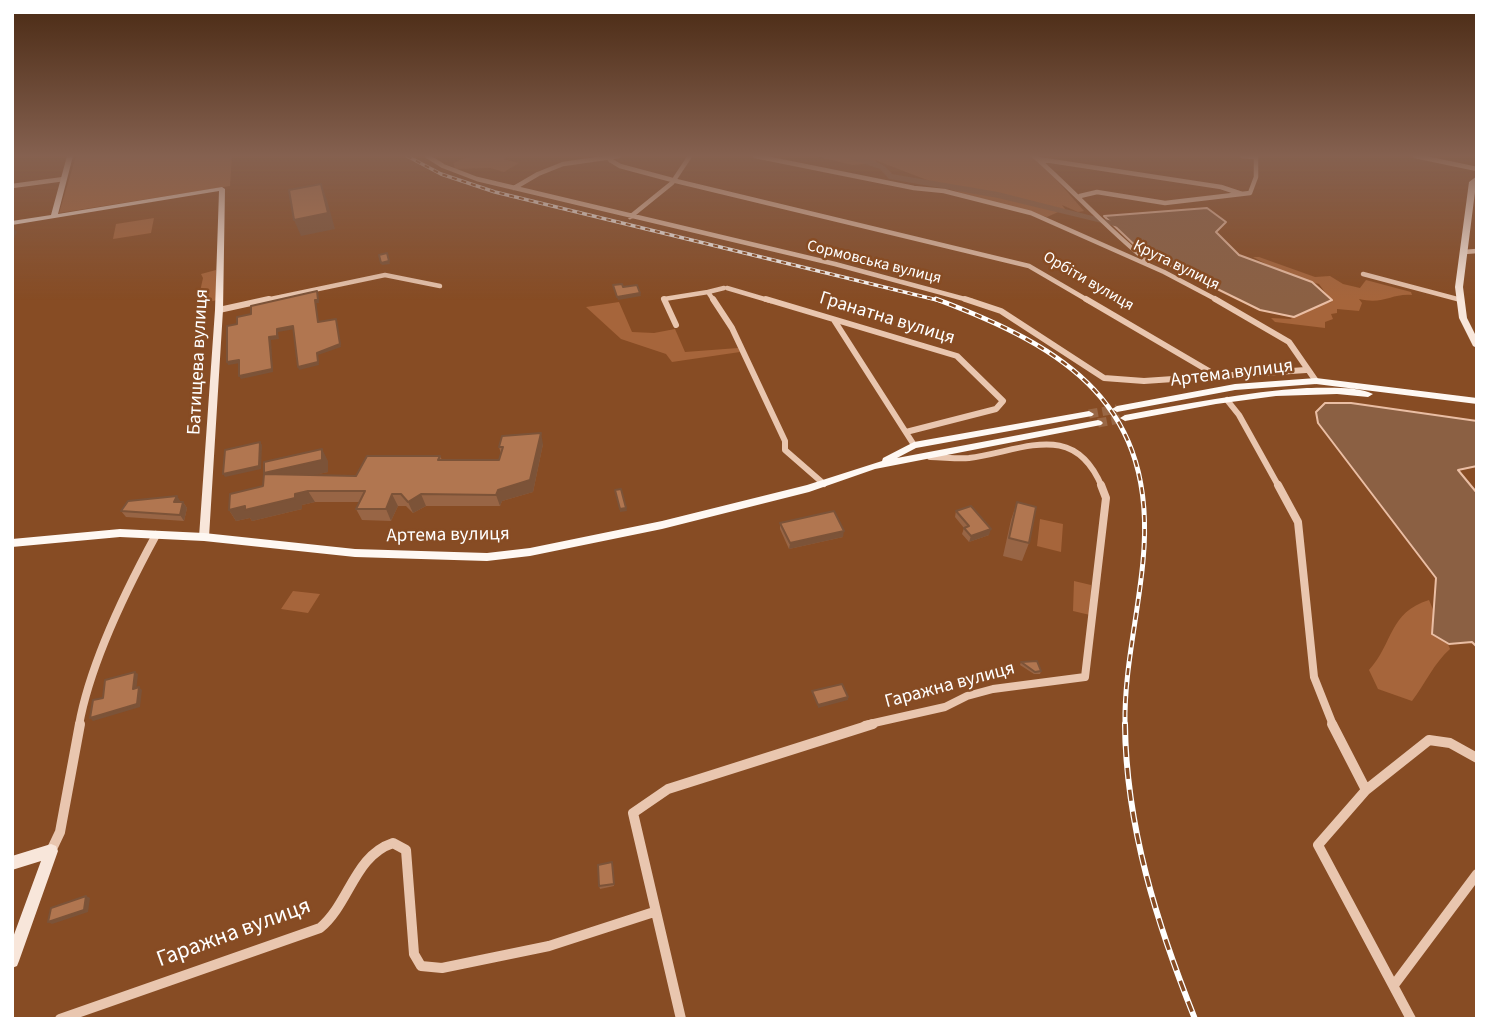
<!DOCTYPE html>
<meta charset="utf-8">
<style>
body{margin:0}
#map{position:relative;width:1489px;height:1031px;overflow:hidden;background:#874c24;font-family:"Source Sans 3",sans-serif}
canvas{display:block}
.frame{position:absolute;inset:0;border:14px solid #fff;pointer-events:none}
</style>
<div id="map">
<canvas width="1489" height="1031"></canvas>
<div class="frame"></div>
</div>
<script>
const c = document.querySelector('canvas').getContext('2d');
c.lineJoin = 'round';
function paint(path, color) { c.fillStyle = color; c.fill(path, 'evenodd'); }
function trace(path, color, width, dash) { c.strokeStyle = color; c.lineWidth = width; c.lineCap = dash ? 'butt' : 'round'; c.setLineDash(dash || []); c.stroke(path); }
function drawText(font, color, halo, rows, align = 'center') {
  c.font = font + ' "Source Sans 3",sans-serif'; c.lineWidth = 5; c.setLineDash([]); c.textBaseline = 'middle'; c.strokeStyle = halo; c.fillStyle = color; for (const [text, x, y, turn = 0] of rows) {
    c.save(); c.translate(x, y); c.rotate((+turn || 0) * Math.PI / 180); c.textAlign = isNaN(turn) ? turn : align; if (halo) c.strokeText(text, 0, 0); c.fillText(text, 0, 0); c.restore();
  }
}
const green = new Path2D(`
 M76 156H232L230 186 59 213Z
 M470 156H509L503 159 519 163 504 172 490 168 455 169 453 163Z
 M815 156H1032L1048 170 1084 211 1078 212 1062 205 1065 209 1047 217 958 192 875 160 877 163 852 165Z
 M154 218 151 233 113 239 116 224Z
 M1253 257H1259L1315 277 1330 276 1343 284 1360 288 1366 280 1411 292 1412 295C1392 293 1384 305 1359 299L1362 303 1359 311 1337 309V313L1331 314 1333 319 1325 322V328L1275 322 1271 318 1291 319C1299 305 1318 305 1332 302L1319 284 1289 276Z
 M216 270 217 300 197 305 203 278 201 274Z
 M619 302 632 332 654 333 675 329 685 352 738 348 740 352 672 362 666 354 621 339 586 307Z
 M1040 519 1063 524 1061 552 1037 546Z
 M1074 581 1091 585 1090 615 1073 611Z
 M293 591 320 594 308 613 281 609Z
 M1429 600 1450 649C1434 663 1425 684 1412 701L1378 689 1369 670C1393 644 1389 612 1429 600Z`);
const water = new Path2D(`
 M1207 208 1226 222 1216 232 1239 255 1312 282 1332 300 1294 317 1260 310 1142 252 1104 216Z
 M1325 403H1351L1477 421V466L1458 470 1477 493V647L1472 642 1449 644 1432 634 1436 578 1318 423 1316 412Z`);
const river = new Path2D(`
 M841 156C858 156 882 159 892 174L998 192 1136 227 1131 230 998 198 889 179 880 169Z`);
const primaryTunnel = new Path2D(`
 M1089 414 1117 409
 M1098 423 1125 418`);
const streetFar3 = new Path2D(`
 M427 156 443 166 477 179 835 264 972 301
 M755 156 914 188 944 191 1031 213 1164 272 1219 301
 M1034 156C1073 190 1106 228 1146 260
 M1242 156 1255 157
 M1415 156 1477 169
 M1038 159 1221 187 1242 194
 M610 160 620 166 676 181 1029 266 1089 301
 M12 186 64 179
 M514 188 538 174 563 164 619 156
 M1080 196 1097 192 1165 203 1250 193 1256 177V156
 M630 217 672 183 690 156
 M1464 252 1477 251
 M1363 274 1461 300
 M727 288 771 301
 M261 301 385 275 440 286
 M665 301 664 299 708 292
 M714 301 708 292 724 288`);
const streetFar2 = new Path2D(`
 M664 299 676 325
 M713 299 732 328 785 441V450L824 484
 M766 299 957 356 1003 401 996 409 906 432
 M965 299 1001 311 1104 378 1144 381 1306 370
 M1086 299 1214 374
 M1215 299 1289 342 1316 381
 M219 310 269 299
 M834 320 914 445
 M1227 400 1239 415 1279 487
 M930 457C943 457 956 459 969 458 1023 451 1074 419 1102 487`);
const streetFar1 = new Path2D(`
 M1278 485 1298 522 1314 677 1333 725
 M79 725C90 664 126 590 156 535
 M865 725 945 707 967 696 993 689 1085 677 1106 498 1101 485`);
const street = new Path2D(`
 M1332 724 1366 790 1318 845 1411 1019
 M1366 790 1429 740 1450 743 1477 758
 M51 851 60 832 80 724
 M1394 985 1477 874
 M60 1019 320 928C350 903 354 856 393 843L406 850 414 954 421 966 442 968 549 946 654 912
 M681 1019 633 813 668 789 873 724`);
const secondary = new Path2D(`
 M67 156H73L58 214 222 187 225 189 223 310 209 537 207 540H201L199 537 215 310 219 191 12 225V221L51 215Z
 M1477 176 1463 287 1467 318 1477 338V348L1473 346 1459 318 1455 287 1469 182Z
 M51 844 56 846 58 851 19 961 17 966 12 968V940L41 861 12 870V856Z`);
const primary = new Path2D(`
 M1316 378 1477 398V404L1316 384 1235 390 1117 412 1112 409 1117 406 1235 384Z
 M1307 388C1324 388 1358 386 1373 394L1368 397 1337 394 1276 396 1216 404 1125 421 1120 418 1125 415C1185 404 1245 392 1307 388Z
 M1089 411 1094 414 1092 416 916 448 897 458 1098 420 1101 421 1103 423 1101 425 875 469 809 492 662 529 530 556 487 561 355 557 204 541 120 537 12 547V539L120 529 204 533 355 549 487 553 530 548 662 521 807 485 882 461 883 458 914 442Z`);
const railFar2 = new Path2D(`
 M407 156 441 174 495 192 941 301`);
const railFar1 = new Path2D(`
 M936 299C1067 348 1158 405 1143 561 1138 616 1124 670 1125 725`);
const rail = new Path2D(`
 M1125 724C1126 827 1157 924 1195 1019`);
const wall = new Path2D(`
 M543 444 533 492 502 501 500 506H426L413 513 406 506H398L391 521 362 520 356 509 360 502H315L302 505V509L252 521 250 518 236 521 229 510 263 486 264 473 328 461V472L313 475 356 476 440 456 442 460H499L501 454 499 447Z
 M181 502H183L187 508 184 521 126 517 121 511Z
 M1017 502 1029 543 1022 561 1003 556 1011 520Z
 M956 511 989 535 969 542 962 534 964 528 955 517Z
 M780 523 843 537 789 549 780 529Z
 M1021 662 1041 671 1040 674H1034L1020 665Z
 M613 865 614 886 600 889 599 886Z`);
const shadedWall = new Path2D(`
 M321 184 327 200 335 229 301 236 294 220Z
 M13 227 17 232 12 243V228Z
 M389 261 390 264 382 265 381 263Z
 M317 291 319 303H316L319 325 315 300Z
 M640 293 641 296 618 300 617 297Z
 M336 319 341 347 318 355 319 365 299 370 298 367 317 353Z
 M293 326 295 329 278 332 279 339 271 340 273 372 241 379 239 376 277 329Z
 M239 360 240 363 228 365 227 362Z
 M541 433 543 444 533 492 502 501 500 506 496 495 498 490Z
 M260 442 262 445 261 469 225 477 223 474Z
 M322 449 328 461V472L271 485 264 473Z
 M308 491 315 502 302 505V509L252 521 250 518 236 521 229 510Z
 M392 494 398 506 391 521 386 509Z
 M421 494 426 506 413 513 408 502Z
 M177 496 181 502H174Z
 M183 502 187 508 184 521 180 515Z
 M626 508 627 511 620 512V509Z
 M991 529 989 535 969 542 971 536Z
 M844 531 843 537 789 549 790 543Z
 M135 672 138 674 136 692 133 689Z
 M139 687 142 690 140 707 93 721 90 718Z
 M848 697V700L818 708V705Z
 M86 896 90 898 88 912 52 924 48 922Z`);
const building = new Path2D(`
 M321 184 328 213 294 220 289 190Z
 M387 253 389 261 381 263 379 255Z
 M622 284 623 287 637 285 640 293 617 297 613 285Z
 M317 291 318 300H315L318 322 336 319 340 344 317 353 318 362 298 367 293 326 277 329V336L269 337 272 369 239 376V360L227 362V326L237 324V317L251 314V306Z
 M541 433 530 480 498 490 496 495 421 494 408 502 401 494H392L386 509H356L365 491H308L295 494V498L245 510V506L229 510 230 494 263 486 264 474 356 476 367 456H440L438 460H499L503 447H499L502 436Z
 M260 442 259 466 223 474 225 450Z
 M322 449V460L264 473V462Z
 M621 489 626 508 620 509 615 490Z
 M177 496 174 502H183L180 515 121 511 128 501Z
 M1017 502 1036 507 1029 543 1009 538Z
 M971 506 991 529 971 536 964 528 969 526 956 511Z
 M834 511 844 531 790 543 780 523Z
 M1037 661 1041 671 1035 672 1021 662Z
 M135 672 133 689 139 687 137 704 90 718 93 700 103 698 105 680Z
 M842 684 848 697 818 705 812 691Z
 M612 862 614 884 599 886 598 865Z
 M86 896 84 910 48 922 51 908Z`);
const farStreetnames = [
 ["Сормовська вулиця",874,263,14],
 ["Крута вулиця",1176,266,26],
 ["Орбіти вулиця",1088,282,30]
];
const streetNames = [
 ["Гранатна вулиця",887,319,17],
 ["Батищева вулиця",199,362,-87],
 ["Артема вулиця",1232,374,-7],
 ["Артема вулиця",448,536,-1],
 ["Гаражна вулиця",950,686,-15]
];
const nearStreetnames = [
 ["Гаражна вулиця",234,934,-20]
];
paint(green, '#a6653b');
paint(water, '#8b6043');
trace(water, '#eabea4', 2);
paint(river, '#8b6043');
trace(primaryTunnel, '#996745', 9, [9, 4.5]);
trace(streetFar3, '#e9c6af', 4.5);
trace(streetFar2, '#e9c6af', 6);
trace(streetFar1, '#e9c6af', 8);
trace(street, '#e9c6af', 10);
paint(secondary, '#f8e6da');
paint(primary, '#fef8f3');
trace(railFar2, '#fff', 3.5);
trace(railFar1, '#fff', 5);
trace(rail, '#fff', 6);
trace(railFar2, '#874c24', 2, [5]);
trace(railFar1, '#874c24', 2.5, [7]);
trace(rail, '#874c24', 3.5, [11]);
paint(wall, '#986545');
paint(shadedWall, '#7c5338');
paint(building, '#b17650');
trace(building, '#7c5338', 2);
const sky = c.createLinearGradient(0, 0, 0, 300);
sky.addColorStop(0, '#4a2a14');
sky.addColorStop(0.52, '#856150');
sky.addColorStop(1, '#85615000');
c.fillStyle = sky;
c.fillRect(0, 0, 1489, 300);
drawText('16px', '#fff', '#874c24', farStreetnames);
drawText('19px', '#fff', '#874c24', streetNames);
drawText('23px', '#fff', '#874c24', nearStreetnames);
</script>
